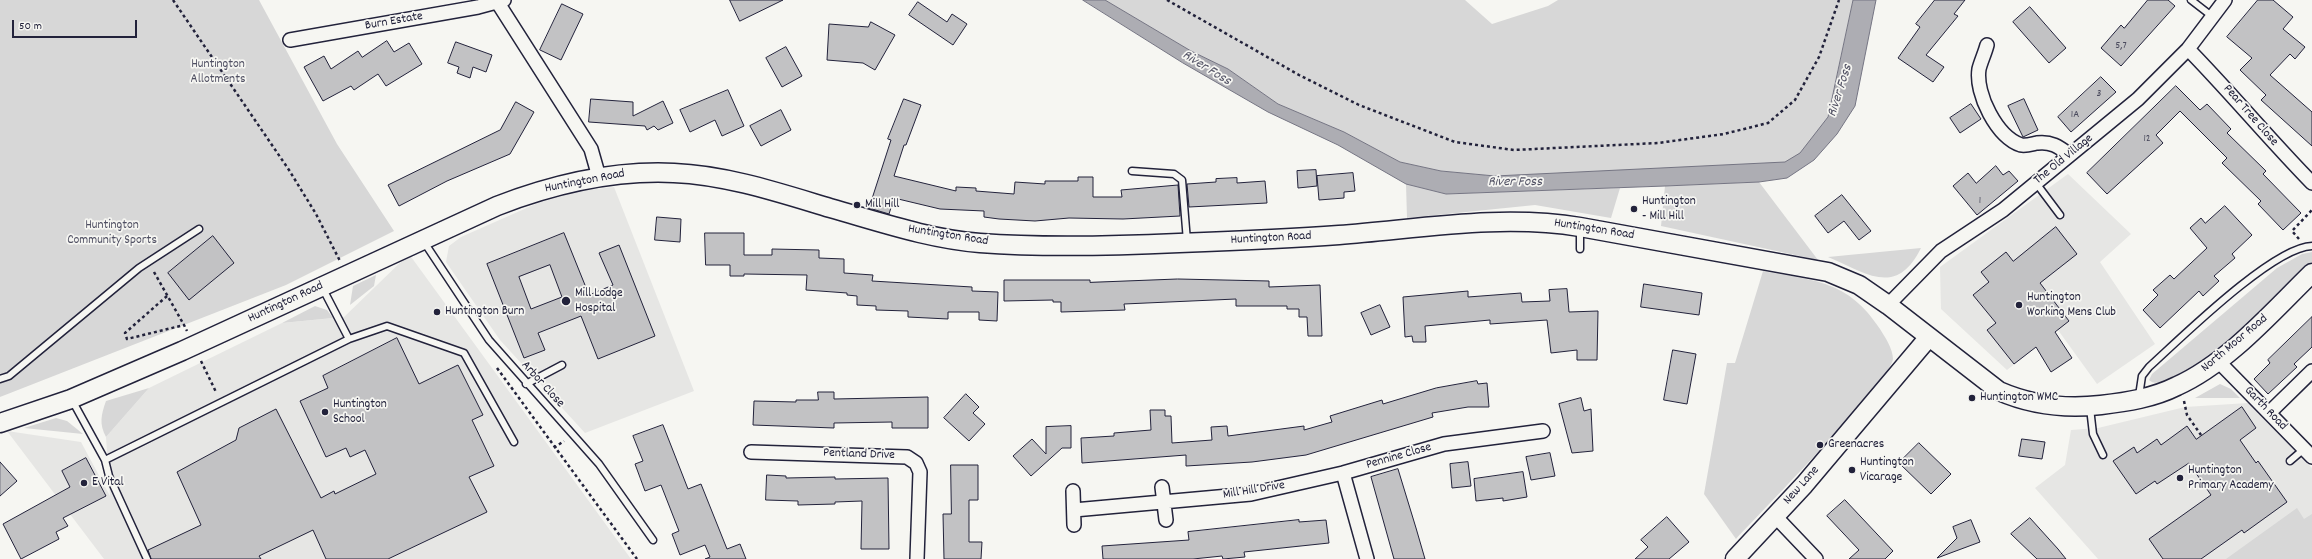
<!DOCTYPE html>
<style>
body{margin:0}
#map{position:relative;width:2312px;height:559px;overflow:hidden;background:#f6f6f2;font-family:Dekko,sans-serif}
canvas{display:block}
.scale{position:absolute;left:12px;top:20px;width:125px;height:18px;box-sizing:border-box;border:2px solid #22223b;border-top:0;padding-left:5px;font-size:12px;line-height:14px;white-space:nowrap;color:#22223b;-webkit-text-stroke:3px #f6f6f2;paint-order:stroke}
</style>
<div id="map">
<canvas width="2312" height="559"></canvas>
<div class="scale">50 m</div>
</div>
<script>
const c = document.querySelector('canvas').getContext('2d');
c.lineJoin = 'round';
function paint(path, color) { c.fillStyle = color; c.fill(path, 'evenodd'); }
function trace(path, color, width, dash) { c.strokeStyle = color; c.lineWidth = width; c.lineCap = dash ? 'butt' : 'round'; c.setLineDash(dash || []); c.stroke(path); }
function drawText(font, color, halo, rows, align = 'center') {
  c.font = font + ' Dekko,sans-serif'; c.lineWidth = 3.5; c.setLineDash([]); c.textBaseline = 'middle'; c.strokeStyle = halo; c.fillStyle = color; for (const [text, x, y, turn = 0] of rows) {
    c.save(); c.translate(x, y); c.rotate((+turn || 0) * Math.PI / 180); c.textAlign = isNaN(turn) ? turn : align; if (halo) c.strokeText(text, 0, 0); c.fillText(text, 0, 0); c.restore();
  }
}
const built = new Path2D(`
 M2068 174 2131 234 2100 262 2155 344 2097 384 2058 330 2007 370 1941 309 1940 267Z
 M614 187 694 391 585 433 500 340 446 262 449 246 461 237 538 203 579 191Z
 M409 254 631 559H104L7 431 81 442 110 496 106 437 149 388 282 323 344 317Z
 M2248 403 2312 468V559H2098L2035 488 2065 465 2071 430 2098 428 2185 407Z`);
const green = new Path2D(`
 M0 0H259L337 144 394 231 286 285 0 397Z
 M1105 0H1465L1492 24 1548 6 1558 0H1853L1827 119 1803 152 1782 166 1495 176 1441 171 1400 162 1344 132 1278 104 1228 69 1191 51Z
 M1759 182 1818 260 1661 226 1665 186Z
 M1406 184 1446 194 1620 188 1611 218 1535 205 1407 218Z
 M1921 248C1896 298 1867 273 1828 257Z
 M2312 252V262C2293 280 2173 403 2149 380L2152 374 2277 268 2302 254Z
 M1763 271C1815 281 1848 280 1880 329 1885 337 1893 349 1893 359 1891 380 1759 514 1736 539L1704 494 1727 363H1735Z
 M376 275 374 286 350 305 353 286Z
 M315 306 327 310 333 318 282 323Z
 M2220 384 2231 389 2240 398H2195Z
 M149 388 106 437C99 424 101 415 106 401Z
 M56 418 67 421 83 434 24 428Z
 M2297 508 2304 519 2312 514V559H2226Z`);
const water = new Path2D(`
 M1083 0H1105L1191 51 1228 69 1278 104 1344 132 1400 162 1441 171 1495 176 1785 162 1800 153 1828 117 1853 0H1876L1855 106 1837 134 1814 160 1787 178 1759 182 1665 186 1446 194 1406 184 1338 145 1268 112 1183 63Z`);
const building = new Path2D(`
 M730 0H783L740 21Z
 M1935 0H1965L1954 14 1958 16 1926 55 1944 67 1933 82 1898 58 1920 27 1916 24Z
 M2148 0H2168L2175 6 2121 66 2101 48 2121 25 2124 28Z
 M2258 0H2273L2293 17 2283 29 2305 47 2295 59 2290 54 2270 75 2312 112V146L2261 100 2266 95 2240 70 2252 58 2227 37Z
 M918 2 947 22 952 14 967 24 953 45 909 15Z
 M562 4 583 14 561 60 540 50Z
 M2030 7 2066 48 2049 63 2013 22Z
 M871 22 895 35 875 70 863 63 827 60 829 24 868 27Z
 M387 41 394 52 409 43 422 64 386 86 378 74 354 90 351 86 323 101 304 67 324 56 331 69 358 51 362 57Z
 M456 42 492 55 486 72 473 67 470 78 457 73 459 67 448 63Z
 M786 47 802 76 782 87 766 58Z
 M2101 77 2116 92 2071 132 2058 117Z
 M2176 86 2200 110 2207 104 2231 129 2227 133 2266 171 2263 174 2301 213 2283 230 2258 204 2261 201 2222 163 2227 158 2180 111 2156 135 2163 143 2107 194 2087 173Z
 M728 90 744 126 722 136 715 120 690 132 680 110Z
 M591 99 633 102V116L663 101 673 123 658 130 654 126 647 130 645 126 589 122Z
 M904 99 921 105 906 145H904L894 176 956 191V187L976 188V191L1014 194 1015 182 1045 184V181H1078V177H1093V197H1122L1121 190 1178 185 1180 216 1123 219 1069 218 1035 221 999 219 984 217V211L940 209 894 198 889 214 869 208 891 140 888 139Z
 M2024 99 2038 130 2023 137 2008 106Z
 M516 102 534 112 510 154 447 181 399 206 388 185 500 130Z
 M1971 104 1981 119 1960 133 1950 118Z
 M781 110 791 130 761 146 750 126Z
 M1996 166 2003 175 2009 171 2018 181 1977 215 1953 186 1968 173 1976 183Z
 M1316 170 1317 186 1298 188 1297 171Z
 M1353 173 1355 191 1344 192V198L1319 200 1317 176Z
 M1237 178V183L1265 181 1267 203 1189 207 1187 184 1216 182V179Z
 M1842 195 1871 231 1859 240 1844 221 1828 233 1815 216Z
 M2225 206 2252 235 2232 254 2235 258 2214 276 2219 281 2203 296 2199 291 2160 328 2143 310 2158 295 2153 290 2170 275 2174 279 2207 248 2190 228 2201 218 2205 223Z
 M657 217 681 219 680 242 655 240Z
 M2056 227 2077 254 2040 283 2069 321 2055 332 2072 358 2051 372 2036 347 2014 364 1987 330 1996 323 1973 295 1989 282 1981 272 2006 252 2013 261Z
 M564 233 589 295 613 285 599 253 619 245 655 336 598 359 581 316 538 333 545 350 524 358 487 264ZM550 265 562 297 531 309 519 277Z
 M705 233H744V255H772V249L819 250V258L844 259V273L873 275 872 281 972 287V291L998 292 997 321 979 320V312H948V319L908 317V311L876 310V306L857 305V296L847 295V293L806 290 807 275 744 274V276H730V265H706Z
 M213 236 234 263 189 300 168 273Z
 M1178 279 1269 281V287L1320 285 1322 336H1308L1307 317H1299V309H1287V306H1236V299L1124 304 1125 310 1061 312V302H1053V300L1004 301V280H1090V282Z
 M1644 284 1702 293 1699 315 1641 307Z
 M1567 289 1569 312 1598 311 1597 360H1577V350L1551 353 1547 320 1490 324V320L1425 326 1426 342H1413L1412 336 1405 337 1403 297 1468 291V297L1521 293 1522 302 1550 301 1549 290Z
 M1380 305 1390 327 1371 335 1361 313Z
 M2312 317V347L2294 364 2297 367 2268 394 2254 379 2270 363 2268 360Z
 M397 338 419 384 458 365 483 415 472 420 494 466 469 477 487 512 388 559H326L313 530 259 556 261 559H151L148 550 201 525 177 472 236 440 239 428 276 409 321 498 334 491 335 494 376 474 365 450 350 457 346 448 326 457 300 401 328 388 323 376Z
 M1673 350 1696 354 1687 404 1664 400Z
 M1477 381 1478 384 1487 383 1489 407H1468L1432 413 1433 417 1306 455 1252 462 1186 466V455L1082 463 1081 438 1114 436V433L1151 430 1150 410H1165V416H1171L1172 443 1212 440 1211 427 1227 426 1228 436 1304 426V430L1332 422 1330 416 1382 400 1383 404 1436 388Z
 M818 392H834V399L928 397V428H892V422L834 423V428L753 425 754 401 796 402V400H818Z
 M966 394 979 407 973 413 985 424 969 441 944 418Z
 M1581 398 1584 411 1591 409 1593 451 1572 453 1559 404Z
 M2242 407 2256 428 2240 440 2256 463 2258 461 2287 502 2244 533 2242 530 2201 559H2163L2149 539 2211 495 2189 463 2157 484 2155 481 2136 494 2113 461 2134 447 2137 453 2157 439 2161 445 2187 426 2196 439Z
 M663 425 688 489 701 484 727 549 740 544 746 559H705L710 557 705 545 680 555 672 534 679 531 661 485 645 491 635 464 643 461 633 436Z
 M1071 426V448H1062L1031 476 1013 456 1032 439 1046 454V427Z
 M2022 439 2045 442 2042 459 2019 456Z
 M1919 443 1951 474 1931 494 1899 463Z
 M1550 453 1555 476 1531 480 1526 457Z
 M86 458 106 496 63 518 68 526 56 532 59 539 21 559 3 524 70 487 62 471Z
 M0 462 17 481 0 496Z
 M1468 462 1471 486 1452 488 1450 464Z
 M951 465H978V500H969V542H982L981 559H944L943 514H951Z
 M1398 469 1416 528 1425 559H1394L1371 477Z
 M1523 472 1527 497 1503 501V498L1476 501 1474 479Z
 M767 475 786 476V478L835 477V479L888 478 889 549H861L862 501 835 502V504L798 505V501L766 500Z
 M1845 500 1893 551 1885 559H1849L1859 550 1827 516Z
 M1667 517 1689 542 1669 559H1635L1648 547 1641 540Z
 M2030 518 2058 549 2066 559H2037L2011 534Z
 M1299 520V522L1326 520 1329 543 1244 552 1245 557 1223 559 1222 556 1193 559H1103L1102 546 1189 540 1188 532Z
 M1971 520 1980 542 1937 558 1957 538 1953 527Z`);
const path = new Path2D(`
 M173 0 289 170 316 214 340 261
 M1167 0 1299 75 1359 105 1455 142 1514 150 1658 143 1724 134 1768 123 1795 100 1819 57 1839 0
 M2299 239 2292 231 2312 210
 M154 272 184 325
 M167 296 125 333 127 339 184 325 187 331
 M201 361 216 392
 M497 368 637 559
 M2184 401 2187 415 2201 435
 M554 448 564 441`);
const lane = new Path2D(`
 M2191 0 2213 17
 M1132 171 1174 174 1182 180 1187 241
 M2036 183 2060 215
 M424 242 489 340 599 464 653 540
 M1580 249V229
 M349 339 387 326 464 353 514 442
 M0 379 9 376 139 268 199 229
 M526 384 562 365
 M2139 396 2142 376 2149 367C2181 338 2273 247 2312 246
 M72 400 105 460 349 339 323 289
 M2090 408 2093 434 2103 455
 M105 460 109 476 147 559
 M2290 461 2304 449`);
const street = new Path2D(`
 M498 3 591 149 599 177
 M290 40 478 7 504 0
 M1987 45C1985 53 1981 61 1979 69 1975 94 1997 137 2021 145 2026 146 2032 144 2037 143 2051 141 2059 147 2070 155
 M2188 49C2231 93 2269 139 2312 183
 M1888 305 1941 251 2003 210 2138 99 2188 49 2225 0
 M2218 361 2312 457
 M2269 413 2312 371
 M751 452 907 457 916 463 920 472 917 559
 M1343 473 1367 559
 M1162 487 1166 520
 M1073 491 1074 525
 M1074 510 1251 494 1343 473 1444 444 1543 431
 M1775 516 1816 559`);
const secondary = new Path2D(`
 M0 423 71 399 182 351 497 206C554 184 613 170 674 173 726 175 780 193 830 208 880 222 929 239 980 243 1046 248 1113 246 1179 243 1232 241 1285 239 1339 235 1419 229 1500 214 1580 227L1828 272 1859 285 1888 305 1999 391C2031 405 2066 409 2101 405 2127 402 2153 398 2177 386 2228 363 2272 312 2312 273
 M1735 559 1804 485 1929 337`);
const markers = [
 [857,205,4,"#22223b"],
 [1634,209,4,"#22223b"],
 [566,301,5,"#22223b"],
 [2019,305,4,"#22223b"],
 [437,312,4,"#22223b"],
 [1972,398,4,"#22223b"],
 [325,412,4,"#22223b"],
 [1820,445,4,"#22223b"],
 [1852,470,4,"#22223b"],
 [2180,478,4,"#22223b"],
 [84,483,4,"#22223b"]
];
const numberNames = [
 ["5,7",2121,46],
 ["3",2099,94],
 ["1A",2075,115],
 ["12",2147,139],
 ["1",1980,201]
];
const streetNames = [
 ["Burn Estate",394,22,-10],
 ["Pear Tree Close",2250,116,49],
 ["The Old Village",2064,160,-39],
 ["Huntington Road",585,182,-11],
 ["Huntington Road",1594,230,9],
 ["Huntington Road",948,236,9],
 ["Huntington Road",1271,239,-3],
 ["Huntington Road",286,303,-25],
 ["North Moor Road",2235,344,-40],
 ["Arbor Close",542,385,48],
 ["Garth Road",2265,409,46],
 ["Pentland Drive",859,455,2],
 ["Pennine Close",1399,457,-16],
 ["New Lane",1802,486,-48],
 ["Mill Hill Drive",1254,491,-9]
];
const parkNames = [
 ["Huntington",218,65],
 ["Allotments",218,80],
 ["Huntington",112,226],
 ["Community Sports",112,241]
];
const poiNames = [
 ["Huntington",1642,202],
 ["- Mill Hill",1642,217],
 ["Mill Hill",865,205],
 ["Mill Lodge",575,294],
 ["Hospital",575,309],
 ["Huntington",2027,298],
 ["Working Mens Club",2027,313],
 ["Huntington Burn",445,312],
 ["Huntington WMC",1980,398],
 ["Huntington",333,405],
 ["School",333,420],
 ["Greenacres",1828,445],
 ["Huntington",1860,463],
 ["Vicarage",1860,478],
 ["Huntington",2188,471],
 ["Primary Academy",2188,486],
 ["E Vital",92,483]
];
const waterNames = [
 ["River Foss",1206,69,32],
 ["River Foss",1841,91,-72],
 ["River Foss",1515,183]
];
paint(built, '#e6e6e4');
paint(green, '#d7d7d7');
paint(water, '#adadb3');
trace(water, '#757583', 1);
paint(building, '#c2c2c4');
trace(building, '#22223b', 1);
trace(lane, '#22223b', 9);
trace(street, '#22223b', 16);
trace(secondary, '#22223b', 21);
trace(path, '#22223b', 2.5, [3, 3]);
trace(lane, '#f6f6f2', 6);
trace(street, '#f6f6f2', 13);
trace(secondary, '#f6f6f2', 18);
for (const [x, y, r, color] of markers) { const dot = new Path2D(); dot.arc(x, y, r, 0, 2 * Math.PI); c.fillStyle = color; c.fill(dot); trace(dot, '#f6f6f2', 1.5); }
drawText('11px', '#4a4a5d', null, numberNames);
drawText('13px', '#22223b', '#f6f6f2', streetNames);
drawText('13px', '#4f4f62', '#f6f6f2', parkNames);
drawText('13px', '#22223b', '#f6f6f2', poiNames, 'left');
drawText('italic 14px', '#535365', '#f6f6f2', waterNames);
</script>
